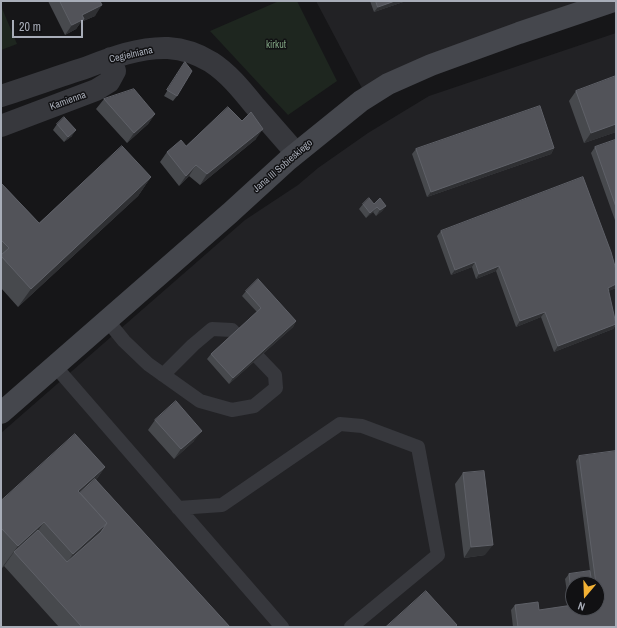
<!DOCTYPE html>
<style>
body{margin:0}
#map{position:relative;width:617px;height:628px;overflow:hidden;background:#161618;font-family:"Archivo Narrow",sans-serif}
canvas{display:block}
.frame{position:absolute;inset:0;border:2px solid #a8adb8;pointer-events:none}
.north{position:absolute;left:565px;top:576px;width:40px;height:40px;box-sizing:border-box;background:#111113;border:1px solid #4d4f55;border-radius:50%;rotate:199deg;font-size:11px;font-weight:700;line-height:16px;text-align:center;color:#a8adb8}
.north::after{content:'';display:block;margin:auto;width:14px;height:18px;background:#f2b134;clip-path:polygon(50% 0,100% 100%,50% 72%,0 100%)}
.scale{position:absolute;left:12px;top:20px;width:71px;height:18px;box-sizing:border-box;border:2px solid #a8adb8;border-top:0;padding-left:5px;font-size:12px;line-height:14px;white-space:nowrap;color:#a8adb8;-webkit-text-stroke:3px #111113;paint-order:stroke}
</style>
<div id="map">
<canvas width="617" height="628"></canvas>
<div class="frame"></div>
<div class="north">N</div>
<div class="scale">20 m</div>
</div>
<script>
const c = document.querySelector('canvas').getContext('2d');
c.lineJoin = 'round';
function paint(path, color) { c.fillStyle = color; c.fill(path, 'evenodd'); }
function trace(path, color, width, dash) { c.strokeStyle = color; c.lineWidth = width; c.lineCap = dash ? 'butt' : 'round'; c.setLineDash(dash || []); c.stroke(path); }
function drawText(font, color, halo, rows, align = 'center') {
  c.font = font + ' "Archivo Narrow",sans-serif'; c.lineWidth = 3; c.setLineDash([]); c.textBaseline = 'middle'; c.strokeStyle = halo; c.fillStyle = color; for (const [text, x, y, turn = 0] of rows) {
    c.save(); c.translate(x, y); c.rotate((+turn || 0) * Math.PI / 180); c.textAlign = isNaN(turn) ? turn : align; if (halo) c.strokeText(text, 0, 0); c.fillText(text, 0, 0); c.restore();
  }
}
const built = new Path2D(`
 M316 1H612L363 90Z
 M616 33V627H1V433L245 220 298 185 318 168 368 133 429 96ZM573 584H597V608H573Z`);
const green = new Path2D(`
 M279 1H297L337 81 288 115 210 31Z
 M1 6 17 44 1 50Z`);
const lane = new Path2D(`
 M107 320 124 341 148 364 200 401 232 410 254 406 276 388 275 375 232 330 212 329 193 345 163 375
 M55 366 282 627
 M178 508 222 505 340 424 362 426 418 447 438 555 351 627`);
const street = new Path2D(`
 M1 96C29 87 57 77 85 68 111 58 139 47 168 48 183 49 198 54 211 62 228 73 241 89 254 105 268 121 282 137 296 153
 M1 126 96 90 109 82 115 71 111 58`);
const secondary = new Path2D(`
 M1 413 230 213 288 160 361 101 388 84 431 65 519 33 614 1`);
const wall = new Path2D(`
 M48 1H100L95 16 81 22 76 29 65 35Z
 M370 1H406L374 12Z
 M185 62 177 96 173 101 164 96Z
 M576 91 616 132 584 143 569 101Z
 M104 99 155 114 148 124 127 143 96 109Z
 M242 121 256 139 200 185 189 176 179 186 160 162 167 152 186 146Z
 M57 124 72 136 64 142 53 130Z
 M616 142V223L591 153 595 147Z
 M554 148 551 154 427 197 412 154 416 149Z
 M151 177 138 196 18 307 1 288V183L39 223Z
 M363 204H374L386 206 382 211 376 216 373 212 366 218 359 209Z
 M441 231 616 288 608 291 616 325 613 329 554 352 541 317 516 327 496 271 476 279 472 267 451 275 437 236Z
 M246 291 296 321 293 327 229 384 207 359 211 354 257 312 242 296Z
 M155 420 194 441 174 459 148 430Z
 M579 456 616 627H513L511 610 515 605 539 610 597 608V584H573V605H569L565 579 569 574 590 571 576 461Z
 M105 467 96 480 230 627H59L4 566 1 569V501Z
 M463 473 485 555 464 558 455 484Z`);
const shadedWall = new Path2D(`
 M395 1H406L374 12 378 7Z
 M102 5 95 16 81 22 76 29 65 35 72 25 82 15Z
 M155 114 148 124 127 143 134 133Z
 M616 124V132L584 143 591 133Z
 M263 129 256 139 200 185 207 174Z
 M76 130 72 136 64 142 68 137Z
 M554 148 551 154 427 197 431 192Z
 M196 165 189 176 179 186 186 176Z
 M151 177 138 196 18 307 31 289Z
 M386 206 382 211 376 216 380 210Z
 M377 207 373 212 366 218 370 213Z
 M475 262 472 267 451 275 455 270Z
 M499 266 496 271 476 279 479 274Z
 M616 284V288L604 293 608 288Z
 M545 312 541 317 516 327 520 321Z
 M296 321 293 327 229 384 233 378Z
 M616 324 613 329 554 352 558 346Z
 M202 431 194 441 174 459 181 449Z
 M105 467 89 490 62 515 78 491Z
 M44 522 28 545 14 552 4 566 1 569 18 546Z
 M107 523 91 546 57 577 73 554Z
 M493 545 485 555 464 558 471 547Z
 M572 600H573V605H569Z`);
const building = new Path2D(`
 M60 1H100L102 5 82 15 84 19 72 25Z
 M376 1H395L378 7Z
 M185 62 192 71 177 96 167 90Z
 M616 76V124L591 133 576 91Z
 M134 89 155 114 134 133 104 99Z
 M540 106 554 148 431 192 416 149Z
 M228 107 242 121 251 112 263 129 207 174 196 165 186 176 167 152 181 140 186 146Z
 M64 117 76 130 68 137 57 124Z
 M615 140 616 142V207L595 147Z
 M122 146 151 177 31 289 1 256V255L9 248 1 240V183L39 223Z
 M583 177 611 252 616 270V284L608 288 616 324 558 346 545 312 520 321 499 266 479 274 475 262 455 270 441 231Z
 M369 198 374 204 380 198 386 206 380 210 377 207 370 213 363 204Z
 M258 279 296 321 233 378 211 354 261 308 246 291Z
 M176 401 202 431 181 449 155 420Z
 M75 434 105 467 78 491 107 523 73 554 44 522 18 546 1 528V501Z
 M616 451V627H518L515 605 538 602 539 610 573 605V608H597V604H599L597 590V584H596L579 456Z
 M484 471 493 545 471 547 463 473Z
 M95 479 230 627H82L14 552 38 530 67 562 101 532 107 523 80 493Z
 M590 571 592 584H573V600H572L569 574Z
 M426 591 457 625 455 627H386Z`);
const parkNames = [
 ["kirkut",276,45]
];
const streetNames = [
 ["Cegielniana",131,55,-13],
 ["Kamienna",68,101,-20],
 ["Jana III Sobieskiego",283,166,-41]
];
paint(built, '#222225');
paint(green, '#1e261f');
trace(lane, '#37383d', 14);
trace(street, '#37383d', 22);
trace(secondary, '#45474d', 22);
paint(wall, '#47494d');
paint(shadedWall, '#2f3033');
paint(building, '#525359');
trace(building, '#5f6168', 1);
drawText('10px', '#7fa381', '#111113', parkNames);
drawText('10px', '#a8adb8', '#111113', streetNames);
</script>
